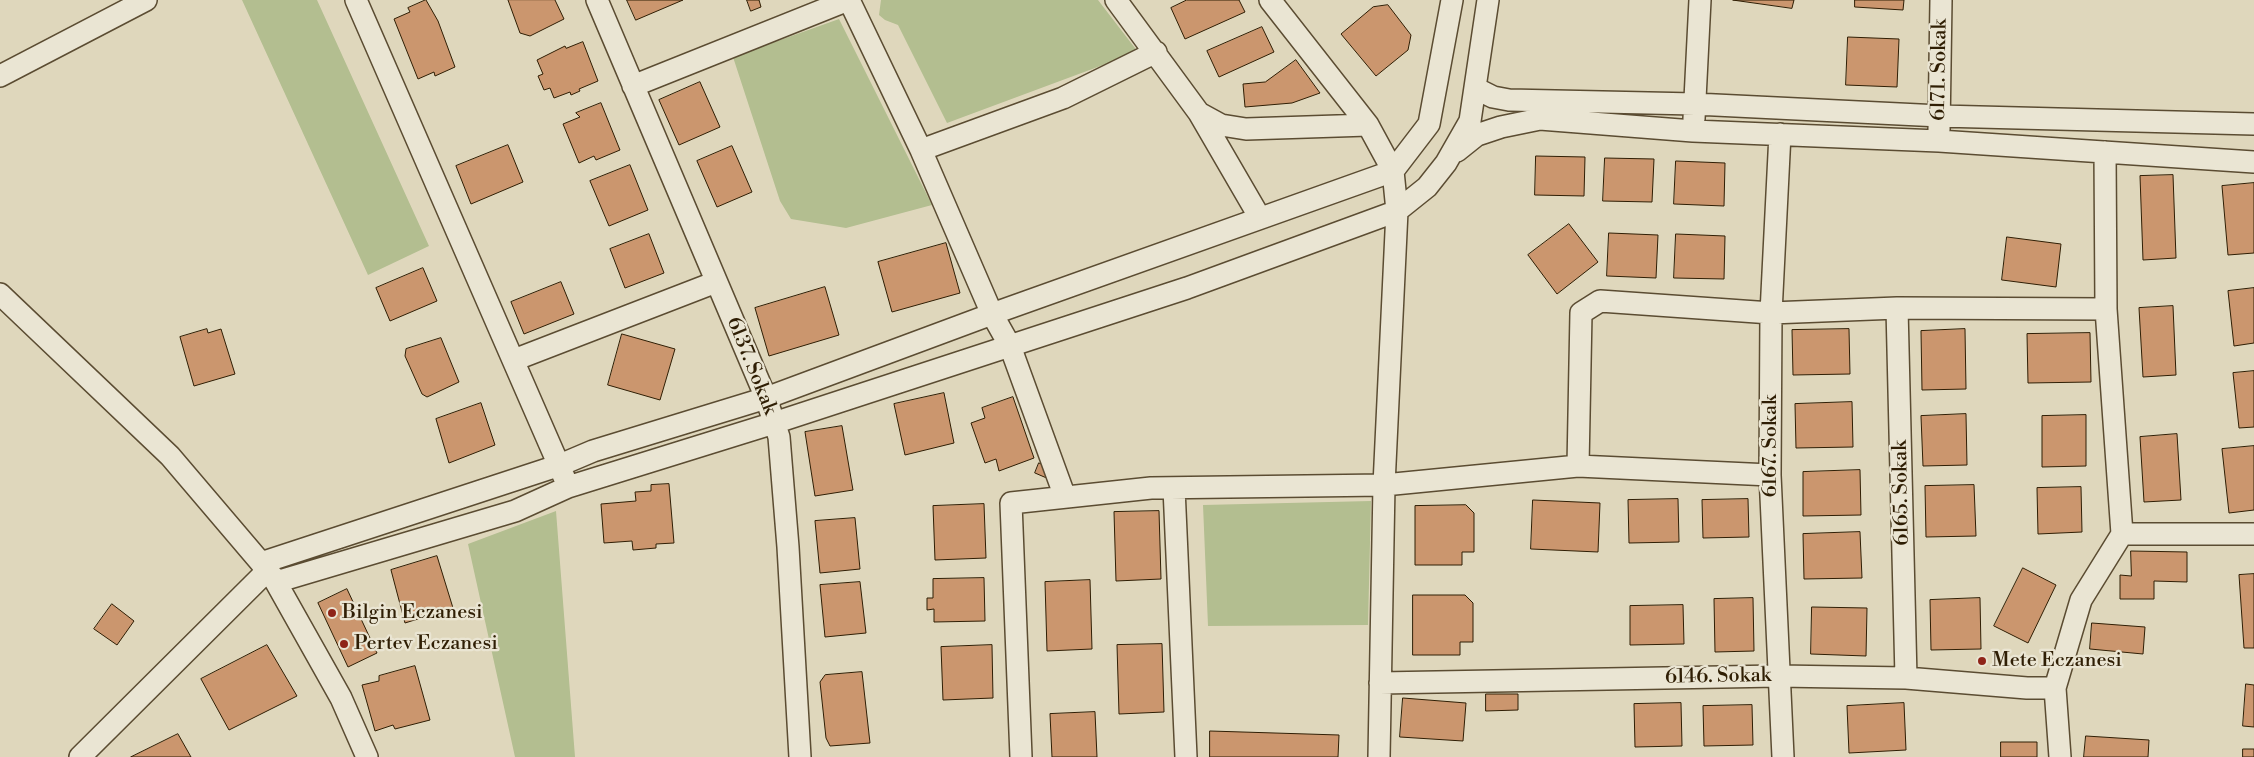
<!DOCTYPE html>
<style>
body{margin:0}
canvas{display:block;background:#dfd7bc}
</style>
<canvas width="2254" height="757"></canvas>
<script>
const c = document.querySelector('canvas').getContext('2d');
c.lineJoin = 'round';
function paint(path, color) { c.fillStyle = color; c.fill(path, 'evenodd'); }
function trace(path, color, width, dash) { c.strokeStyle = color; c.lineWidth = width; c.lineCap = dash ? 'butt' : 'round'; c.setLineDash(dash || []); c.stroke(path); }
function drawText(font, color, halo, rows, align = 'center') {
  c.font = font + ' "Libre Bodoni",serif'; c.lineWidth = 4.5; c.setLineDash([]); c.textBaseline = 'middle'; c.strokeStyle = halo; c.fillStyle = color; for (const [text, x, y, turn = 0] of rows) {
    c.save(); c.translate(x, y); c.rotate((+turn || 0) * Math.PI / 180); c.textAlign = isNaN(turn) ? turn : align; if (halo) c.strokeText(text, 0, 0); c.fillText(text, 0, 0); c.restore();
  }
}
const green = new Path2D(`
 M242 0H317L429 246 368 275Z
 M1098 0 1138 52 947 123 898 25 885 20 879 15 881 0Z
 M839 19 932 205 846 228 791 219 780 201 733 57Z
 M1371 501 1368 625 1208 626 1203 505Z
 M556 511 575 757H515L468 544Z`);
const building = new Path2D(`
 M426 0 438 21 455 67 435 76 434 72 418 79 394 19 410 12 408 8Z
 M555 0 564 19 530 36 520 33 508 0Z
 M627 0H683L636 20Z
 M747 0H759L761 7 751 11Z
 M1187 0H1239L1245 12 1185 39 1171 8Z
 M1733 0H1794L1792 8Z
 M1855 0H1904L1903 10 1855 7Z
 M1388 5 1411 35 1408 50 1376 76 1341 34 1373 7Z
 M1262 27 1274 52 1219 77 1207 51Z
 M1848 37 1899 39 1897 87 1846 85Z
 M583 42 598 81 579 89 580 91 571 95 570 92 554 98 550 88 544 90 538 76 543 74 537 60 565 46 566 48Z
 M1296 60 1320 93 1292 103 1245 107 1243 84 1265 82Z
 M700 82 720 127 679 145 659 100Z
 M601 103 620 150 596 160 594 156 579 163 563 124 580 117 576 113Z
 M508 145 523 182 471 204 456 166Z
 M732 146 752 192 717 207 697 161Z
 M1536 156 1585 157 1584 196 1535 195Z
 M1605 158 1654 159 1652 202 1603 201Z
 M1676 161 1725 163 1724 206 1674 204Z
 M630 165 648 210 609 226 590 181Z
 M2173 175 2176 258 2143 260 2140 176Z
 M2254 183V253L2228 255 2222 186Z
 M1569 224 1598 262 1557 294 1528 255Z
 M1609 233 1658 235 1656 278 1607 276Z
 M649 234 664 273 625 288 610 249Z
 M1676 234 1725 236 1724 279 1674 278Z
 M2007 237 2061 244 2056 287 2002 280Z
 M946 243 960 293 892 312 878 262Z
 M423 268 437 301 390 321 376 288Z
 M561 282 574 314 524 334 511 302Z
 M825 287 839 335 769 356 755 308Z
 M2254 288V343L2234 346 2228 291Z
 M2173 306 2176 375 2143 377 2139 308Z
 M207 329 208 333 221 329 235 374 194 386 180 337Z
 M1849 329 1850 374 1793 375 1792 330Z
 M1965 329 1966 389 1922 390 1921 331Z
 M2090 333 2091 382 2028 383 2027 334Z
 M622 334 675 349 660 400 608 385Z
 M441 338 459 382 427 397 422 394 405 356 406 349Z
 M2254 371V427L2239 428 2233 373Z
 M944 393 954 443 905 455 894 404Z
 M1013 397 1034 458 999 471 996 459 985 463 971 423 985 418 982 408Z
 M1852 402 1853 447 1796 448 1795 404Z
 M481 403 495 445 449 463 436 419Z
 M1966 414 1967 465 1923 466 1921 416Z
 M2086 415V466L2042 467V416Z
 M842 426 853 490 815 496 805 432Z
 M2177 434 2181 500 2144 502 2140 437Z
 M2254 446V510L2229 513 2222 449Z
 M1039 463 1053 469 1049 479 1035 473Z
 M1860 470 1861 515 1803 516V472Z
 M669 484 674 543 656 544V548L633 550 632 541 604 543 601 504 636 501 635 492 651 491V485Z
 M1974 485 1976 536 1926 537 1925 486Z
 M2081 487 2082 532 2038 534 2037 488Z
 M1678 499 1679 542 1629 543 1628 500Z
 M1748 499 1749 537 1703 538 1702 500Z
 M1533 500 1600 503 1598 552 1531 549Z
 M984 504 986 558 935 560 933 506Z
 M1466 505 1474 513V552H1462V565H1415V506Z
 M1159 511 1161 579 1116 581 1114 512Z
 M855 518 860 569 820 573 815 521Z
 M1860 532 1862 578 1804 579 1803 534Z
 M2131 551 2187 552V582L2154 581V599H2120V575L2131 576Z
 M437 556 453 608 405 623 391 570Z
 M2023 568 2056 585 2028 643 1994 626Z
 M2254 574V648H2244L2239 575Z
 M984 578 985 621 934 622V609L927 610V598H933V579Z
 M1090 580 1092 649 1047 651 1045 582Z
 M860 582 866 633 825 637 820 585Z
 M347 589 377 653 348 667 318 603Z
 M1413 595H1465L1473 603V642H1460V655H1413Z
 M1753 598 1754 651 1715 652 1714 599Z
 M1980 598 1981 649 1931 650 1930 600Z
 M112 604 134 621 117 645 94 629Z
 M1683 605 1684 644 1630 645V606Z
 M1812 607 1867 608 1866 656 1811 654Z
 M2092 623 2145 627 2143 654 2090 649Z
 M1162 644 1164 712 1119 714 1117 645Z
 M267 645 297 696 229 730 201 679Z
 M992 645 993 698 943 700 941 647Z
 M415 666 430 720 395 729 393 725 375 731 362 685 379 681V676Z
 M862 672 870 743 830 746 826 738 820 682 825 675Z
 M2246 684 2254 685V727L2243 726Z
 M1486 694H1518V710L1486 711Z
 M1403 698 1466 703 1463 741 1400 737Z
 M1681 703 1682 746 1635 747 1634 704Z
 M1904 703 1906 750 1849 753 1847 706Z
 M1752 705 1753 745 1704 746 1703 706Z
 M1095 712 1097 757H1052L1050 714Z
 M1210 731 1339 735 1338 757H1210Z
 M178 734 191 757H131Z
 M2086 736 2149 740 2148 757H2084Z
 M2001 742H2037V757H2001Z
 M2243 749H2254V757H2243Z`);
const minor = new Path2D(`
 M356 0 564 477
 M597 0 766 398 779 437 788 547 800 757
 M849 0 921 150 992 314 1010 346 1065 497
 M1116 0 1199 113 1221 125 1246 129 1368 125
 M1270 0 1368 125 1393 171 1397 211 1384 485 1379 757
 M0 76 146 0
 M633 86 848 0
 M1475 88 1493 97 1509 100 1695 104 1940 116 2254 124
 M1199 113 1260 218
 M1694 119 1700 0
 M1939 130 1941 0
 M1780 134 1771 313 1770 475 1783 757
 M921 150 1063 98 1156 52
 M1457 151 1477 135 1501 127 1540 119 1693 131 1939 141 2254 162
 M2105 152 2106 309 2122 534
 M0 294 170 456 273 577 341 698 367 757
 M1897 308 1906 678
 M514 360 716 282
 M1578 466 1581 313 1600 301 1771 313 1897 308 2106 309
 M1174 488 1186 757
 M261 563 560 465 593 451 766 398 992 314 1393 171 1429 124 1452 0
 M276 582 515 511 568 487 774 423 1187 288 1397 211 1427 187 1446 163 1470 121 1488 0
 M1380 683 1778 676 1906 678 2027 688H2055
 M80 757 268 570
 M1021 757 1011 503 1151 488 1384 485 1578 466 1770 475
 M2060 757 2055 688 2081 600 2122 534H2254`);
const markers = [
 [332,613,5,"#8f2418"],
 [344,644,5,"#8f2418"],
 [1982,661,5,"#8f2418"]
];
const streetNames = [
 ["6171. Sokak",1940,70,-89],
 ["6137. Sokak",751,366,68],
 ["6167. Sokak",1771,446,-90],
 ["6165. Sokak",1902,493,-91],
 ["6146. Sokak",1718,677,-1]
];
const poiNames = [
 ["Bilgin Eczanesi",342,613],
 ["Pertev Eczanesi",354,644],
 ["Mete Eczanesi",1992,661]
];
paint(green, '#b3be90');
paint(building, '#cb966e');
trace(building, '#2f1e04', 1);
trace(minor, '#5b4c32', 24);
trace(minor, '#eae5d3', 21);
for (const [x, y, r, color] of markers) { const dot = new Path2D(); dot.arc(x, y, r, 0, 2 * Math.PI); c.fillStyle = color; c.fill(dot); trace(dot, '#eae5d3', 2); }
drawText('20px', '#2f1e04', '#eae5d3', streetNames);
drawText('20px', '#2f1e04', '#eae5d3', poiNames, 'left');
</script>
